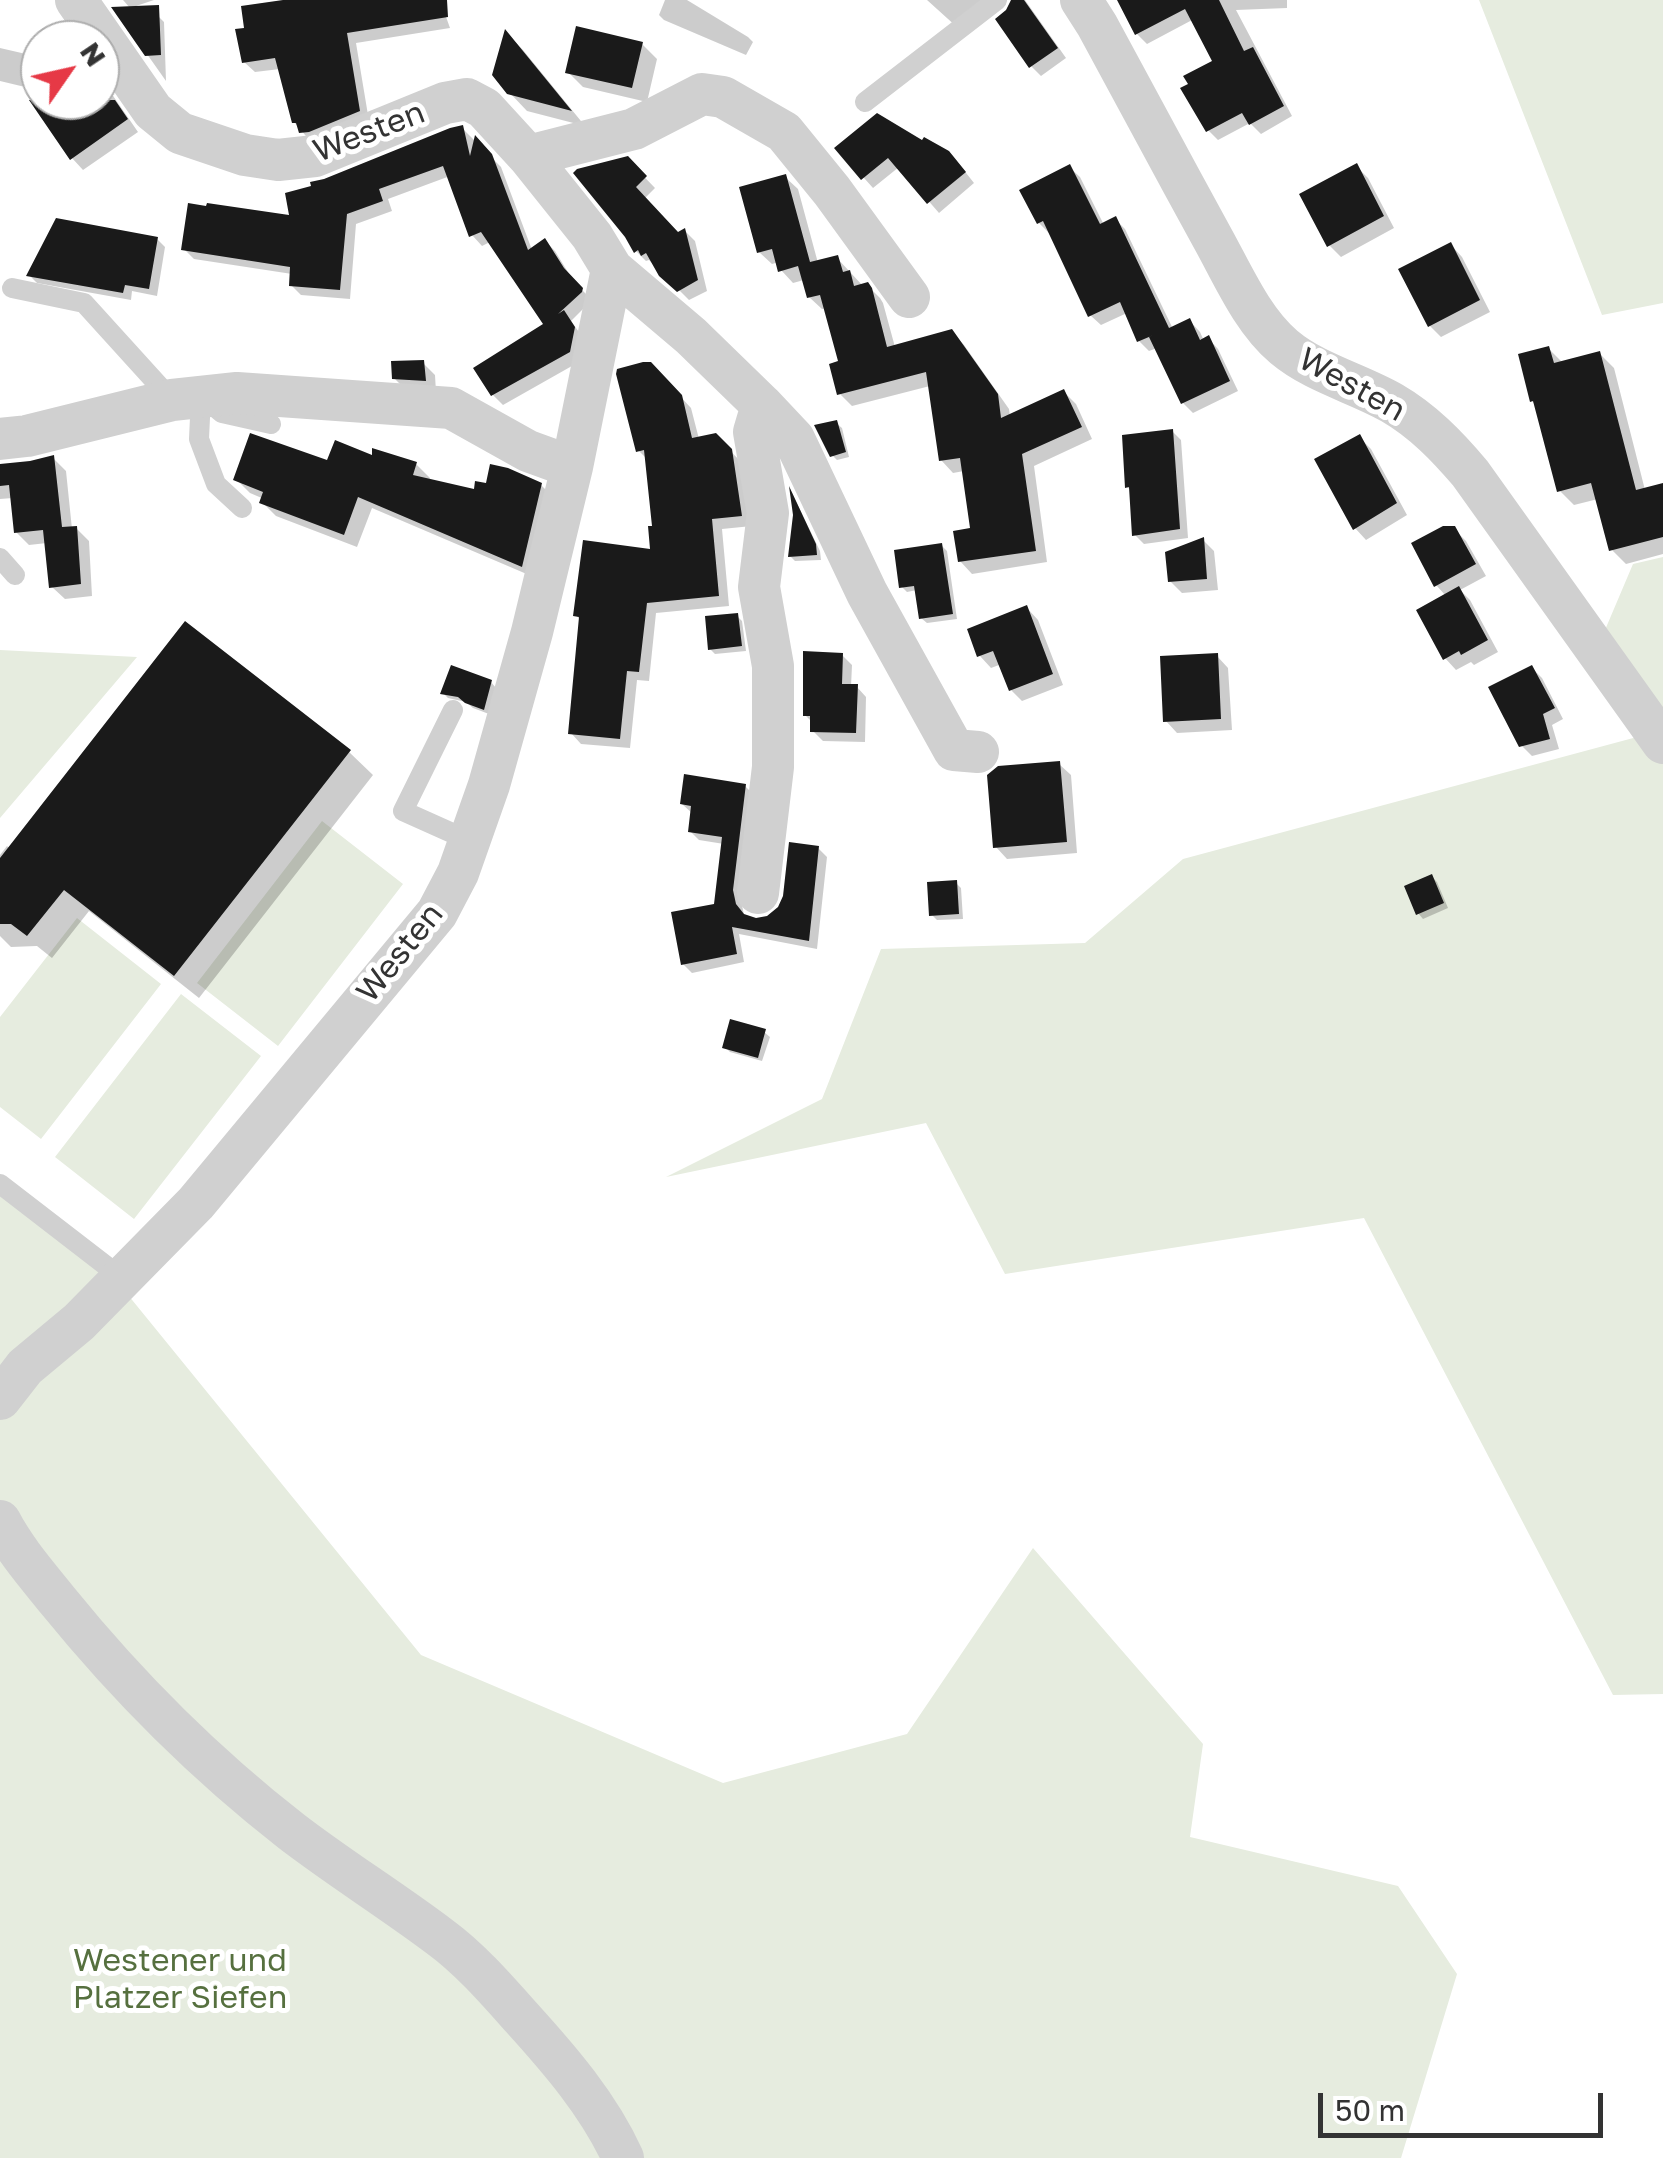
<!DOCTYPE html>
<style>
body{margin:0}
#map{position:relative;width:1663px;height:2158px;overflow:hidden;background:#fff;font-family:"Golos Text",sans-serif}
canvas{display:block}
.north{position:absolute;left:20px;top:20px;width:100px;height:100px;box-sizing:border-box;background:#fff;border:2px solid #adadad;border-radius:50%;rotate:56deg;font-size:28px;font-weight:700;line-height:40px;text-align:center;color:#333}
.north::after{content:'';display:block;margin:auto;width:35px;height:45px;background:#e63946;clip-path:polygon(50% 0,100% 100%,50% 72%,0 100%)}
.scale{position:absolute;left:1318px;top:2093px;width:285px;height:45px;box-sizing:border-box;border:5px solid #333;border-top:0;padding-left:12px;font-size:30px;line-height:35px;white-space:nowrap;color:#333;-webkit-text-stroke:8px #fff;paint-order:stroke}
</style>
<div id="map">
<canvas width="1663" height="2158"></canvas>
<div class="north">N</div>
<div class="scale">50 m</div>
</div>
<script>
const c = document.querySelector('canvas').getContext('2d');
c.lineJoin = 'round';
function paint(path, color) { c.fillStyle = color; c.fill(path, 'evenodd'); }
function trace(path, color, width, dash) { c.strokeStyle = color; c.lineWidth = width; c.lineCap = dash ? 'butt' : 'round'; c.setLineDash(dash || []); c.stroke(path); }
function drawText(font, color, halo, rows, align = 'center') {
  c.font = font + ' "Golos Text",sans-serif'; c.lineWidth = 10; c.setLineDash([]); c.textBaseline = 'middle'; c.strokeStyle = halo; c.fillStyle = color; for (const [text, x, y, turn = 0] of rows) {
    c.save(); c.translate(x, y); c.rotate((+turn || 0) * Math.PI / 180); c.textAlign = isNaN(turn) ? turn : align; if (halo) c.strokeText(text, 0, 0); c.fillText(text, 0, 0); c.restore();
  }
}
const green = new Path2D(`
 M1479 0H1663V303L1602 315Z
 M1663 557V711L1605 630 1633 564Z
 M0 650 137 657 0 818Z
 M1663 730V1694L1613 1695 1364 1218 1005 1274 926 1123 666 1177 822 1099 881 949 1085 943 1183 859Z
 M322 821 403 884 278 1046 197 983Z
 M77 918 161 984 41 1139 0 1107V1017Z
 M181 994 261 1056 134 1219 55 1157Z
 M0 1194 124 1290 421 1655 723 1783 907 1734 1033 1548 1203 1744 1190 1837 1398 1886 1457 1974 1401 2158H0Z`);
const shadow = new Path2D(`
 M123 0H154L130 8Z
 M299 0H440L450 28 356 43 369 121 311 142 294 122 280 69 255 72 244 62Z
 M665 0H687L748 37 753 42 746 55 664 20 659 15Z
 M927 0H982L958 28Z
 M1012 0H1025L1066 58 1041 76 1031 66Z
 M1119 0H1287V8L1236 10 1292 116 1261 134 1250 123 1218 140 1208 130 1216 62 1194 19 1147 44 1137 34Z
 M159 17 164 22 166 81 125 23Z
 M506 33 523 50 585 126 527 111 509 92Z
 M642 44 657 59 647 102 583 87 568 72Z
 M0 48 26 54 31 59 25 87 0 81Z
 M100 77 138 132 83 170 72 158 43 100H100Z
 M462 128 501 167 532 250 545 241 555 251 574 282 592 300 571 321 584 339 579 362 503 405 493 395 477 369 546 325 490 242 482 246 472 235 450 176 388 199 392 211 356 224 350 299 301 295 291 285 292 274 194 259 184 249 292 218Z
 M838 149 959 164 974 183 939 213 899 167 873 188Z
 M627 159 655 188 644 199 678 235 685 231 695 241 707 291 689 300 649 260 646 261 636 251Z
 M1356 166 1368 178 1394 228 1341 257 1329 245Z
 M1069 167 1080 177 1104 225 1115 219 1125 229 1173 329 1190 321 1200 332 1204 341 1208 338 1218 349 1238 391 1193 413 1183 403 1157 348 1149 351 1139 341 1127 313 1101 325 1090 315 1049 233 1039 223Z
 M785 177 798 189 818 263 837 258 863 286 867 285 880 298 883 303 895 347 952 332 964 345 1009 409 1010 416 1064 392 1076 404 1092 439 1034 466 1047 562 972 574 960 561 973 531 964 471 953 473 941 460 930 386 852 406 840 394 841 363 827 308 822 309 809 297 804 280 793 283 781 270 779 262 772 264 759 252Z
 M157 239 165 247 157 296 132 291 131 300 37 283 29 275Z
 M1451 245 1462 257 1490 312 1441 337 1430 326Z
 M1549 349 1563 363 1599 353 1614 368 1645 490 1663 486V554L1626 564 1611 549 1598 499 1574 505 1559 490 1537 406 1532 401Z
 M423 363 435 375 436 392 406 390 394 378Z
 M651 365 691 408 699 439 716 436 741 462 752 526 722 529 729 606 656 613 649 681 637 680 630 748 581 744 571 733 581 621 576 615 653 552 655 528 648 460 638 450Z
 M836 423 842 428 849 457 837 460 832 455Z
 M1172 431 1181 440 1188 538 1144 544 1135 535 1132 491 1127 487Z
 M1359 437 1371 449 1407 515 1366 540 1355 528Z
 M53 458 66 471 72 529 76 528 89 541 92 596 65 599 52 587 47 543 29 545 16 532 13 498 0 499V466Z
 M375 458 416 464 430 478 429 481 476 492 541 485 555 499 536 578 372 508 357 547 276 516 262 502 264 499 250 493 236 479 329 463Z
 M792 493 820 551 821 560 795 561 790 556 795 515Z
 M1454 529 1466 541 1486 576 1460 590 1470 600 1498 652 1474 665 1471 662 1456 670 1445 658 1446 596 1436 585Z
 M1203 540 1214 551 1218 590 1182 593 1170 581Z
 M942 546 947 551 957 619 927 623 921 618 917 590 907 592 902 587Z
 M1027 608 1038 620 1063 685 1022 701 1011 690 999 665 991 668 980 656Z
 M737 616 742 621 746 651 715 654 710 649Z
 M842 655 852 665 851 687H857L866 697 865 742 823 741 813 731V723L805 715Z
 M1217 656 1228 668 1232 730 1177 733 1166 721Z
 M1532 668 1542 678 1563 719 1552 725 1559 749 1532 756 1521 745Z
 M491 682 496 688 489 714 473 708 466 702 448 698 443 693Z
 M349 752 373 775 199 998 89 911 52 958 37 946 11 947 0 936V855L7 846 10 849Z
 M1059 764 1071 775 1077 853 1007 859 996 847Z
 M745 786 754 795 741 900 744 915 756 920 768 919 781 909 818 848 827 857 817 949 739 934 744 962 692 973 683 964 716 906 724 844 699 840 690 831 693 814 682 804Z
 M1432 877 1437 882 1448 908 1423 919 1418 913Z
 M956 883 961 888 963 919 937 920 932 915Z
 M764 1032 770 1037 762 1061 730 1052 725 1047Z`);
const building = new Path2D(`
 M283 0H447L448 17 347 33 360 111 309 132 299 133 296 123H292L275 58 242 63 235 29 244 28 241 6Z
 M1011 0H1024L1058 48 1029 68 995 19 1006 10Z
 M1117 0H1219L1244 51 1253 47 1284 106 1249 125 1242 113 1206 132 1180 88 1188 84 1183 76 1212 61 1185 9 1135 35Z
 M159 5 161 55 145 56 111 7Z
 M576 26 643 42 632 88 565 73Z
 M505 29 572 111 507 94 492 75Z
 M29 100H115L128 119 70 160Z
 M877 113 922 140 924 137 949 151 966 172 927 204 888 158 861 180 834 148Z
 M463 125 470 156 475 135 492 154 528 250 545 238 564 268 583 288 582 292 558 314 564 310 575 327 570 352 491 396 473 368 543 324 481 232 469 237 443 166 379 189 383 201 347 214 340 290 289 286 290 267 181 250 188 203 206 206 207 203 289 215 285 193 311 186 310 182 324 179 450 128Z
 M628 156 647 176 636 187 678 232 685 228 698 280 677 292 659 276 646 253 641 256 638 250 634 253 625 237 573 173 577 169Z
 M1357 163 1384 216 1327 247 1299 194Z
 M1070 164 1100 224 1116 216 1169 328 1190 318 1200 340 1209 335 1230 381 1181 404 1149 337 1156 334 1137 342 1120 302 1088 317 1043 221 1037 224 1019 190Z
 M786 174 810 262 838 255 843 272 850 270 854 286 868 282 872 288 887 347 952 329 998 394 1001 418 1064 389 1082 427 1022 454 1036 551 958 562 953 531 970 528 960 458 939 461 926 372 837 395 829 364 838 361 820 295 807 298 798 266 778 272 772 249 757 253 739 187Z
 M56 218 158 237 149 289 125 285 123 293 26 276Z
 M1451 242 1480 300 1428 327 1398 269Z
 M1549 346 1554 363 1600 351 1636 490 1663 483V537L1609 551 1591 483 1557 492 1533 401 1530 402 1518 354Z
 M424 360 426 381 392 379 391 361Z
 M643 362H651L682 395 692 438 716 433 732 449 742 516 712 519 719 596 647 603 639 672 627 671 620 739 568 734 579 617 573 616 583 540 650 549 648 526H652L644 450 636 452 616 374 617 369Z
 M837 420 846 452 830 457 814 425Z
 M1173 429 1180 529 1132 536 1129 487 1125 488 1122 435Z
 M250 433 327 460 335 440 372 455V448L417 462 413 475 474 489 475 481 486 483 490 464 508 468 542 483 522 567 358 497 344 535 259 503 263 492 233 480Z
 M1360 434 1397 503 1353 530 1314 459Z
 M54 455 62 527 77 526 81 584 49 588 43 530 14 533 9 485 0 486V464L30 461Z
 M789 486 816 544 817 555 788 557 793 515Z
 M1443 526H1455L1476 564 1434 587 1411 543Z
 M1204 537 1207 579 1168 582 1165 552Z
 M942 543 953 614 919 619 914 586 899 588 894 550Z
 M1459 586 1488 640 1461 655 1459 651 1443 660 1416 610Z
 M1027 605 1053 674 1009 691 993 651 977 657 967 629Z
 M738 613 742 646 708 650 705 616Z
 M185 621 351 750 174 976 64 890 27 936 11 924H0V858Z
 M803 651 843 653 842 684H858L856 733 810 732V716H803Z
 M1218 653 1221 719 1163 722 1160 656Z
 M451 665 492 680 484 710 465 703 458 697 440 694Z
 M1532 665 1555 708 1543 714 1550 739 1519 747 1488 687Z
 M1060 761 1067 842 993 848 987 775 998 766Z
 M684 774 746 784 733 890 736 904 744 914 756 918 767 916 778 907 783 896 789 842 819 846 809 941 732 927 737 954 681 965 671 912 714 904 722 837 688 832 691 806 680 804Z
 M1432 874 1444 903 1416 915 1404 886Z
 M957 880 959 914 929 916 927 882Z
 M730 1019 766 1029 758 1058 722 1048Z`);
const lane = new Path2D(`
 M865 102 997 0
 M12 288 84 303 172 400
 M201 396 199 439 216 484 242 508
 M210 403 222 413 271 424
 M0 558 15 575
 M453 710 403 811 470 841
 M0 1184 122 1278`);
const street = new Path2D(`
 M1081 0 1097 25C1136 97 1174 168 1213 239 1233 275 1252 320 1284 347 1315 373 1357 383 1392 403 1423 421 1447 446 1470 473L1663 743
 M528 156 634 129 702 94 723 97 784 132 832 191 909 297
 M612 269 691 336 762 405 754 432 768 513 759 587 773 666V767L758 893
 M762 405 794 439 867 593 954 750 978 752
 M0 439 27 436 172 400 237 393 451 408 528 451 572 467
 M0 1399 25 1367 79 1322 196 1203 437 913 458 873 489 785 532 632 572 467 612 269 592 236 528 156 484 108 467 99 445 103 315 156 278 160 245 155 180 133 153 111 76 0
 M0 1521C15 1550 38 1576 58 1601 127 1686 205 1764 291 1831 339 1868 391 1900 440 1937 470 1959 496 1989 521 2017 560 2060 599 2105 623 2158`);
const streetNames = [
 ["Westen",369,132,-21],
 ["Westen",1352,385,29],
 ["Westen",400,953,-51]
];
const parkNames = [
 ["Westener und",180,1961],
 ["Platzer Siefen",180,1998]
];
paint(green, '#e6ecdf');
paint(shadow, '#0003');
paint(building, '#1a1a1a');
trace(lane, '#d0d0d0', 20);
trace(street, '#d0d0d0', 42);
drawText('32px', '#333', '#fff', streetNames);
drawText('32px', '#56703f', '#fff', parkNames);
</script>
